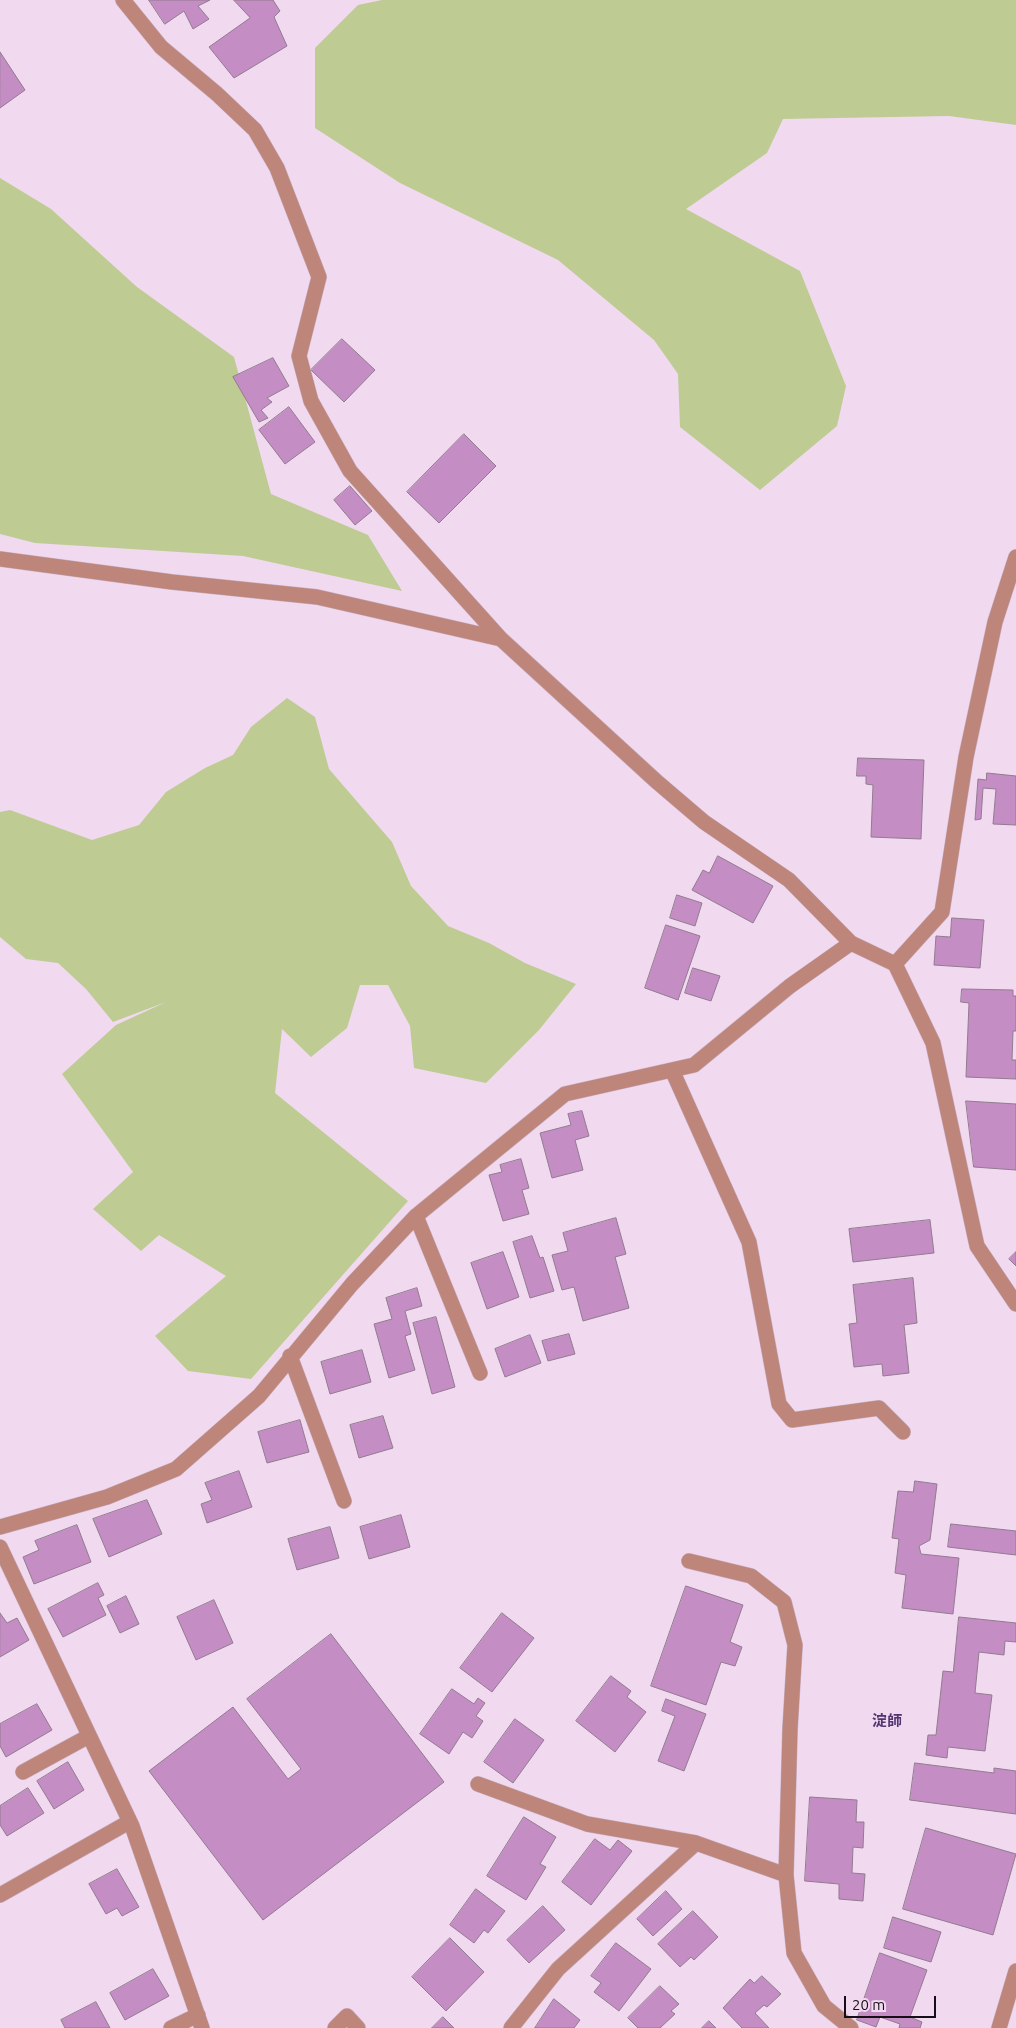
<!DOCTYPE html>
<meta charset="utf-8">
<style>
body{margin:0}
#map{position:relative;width:1016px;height:2028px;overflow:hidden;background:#f1d9f0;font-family:Ubuntu,sans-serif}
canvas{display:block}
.scale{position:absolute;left:844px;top:1996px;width:92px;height:22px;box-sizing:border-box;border:2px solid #160e16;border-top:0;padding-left:6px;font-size:15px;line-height:18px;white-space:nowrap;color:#160e16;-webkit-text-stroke:4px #f1d9f0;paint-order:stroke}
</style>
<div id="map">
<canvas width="1016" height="2028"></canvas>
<div class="scale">20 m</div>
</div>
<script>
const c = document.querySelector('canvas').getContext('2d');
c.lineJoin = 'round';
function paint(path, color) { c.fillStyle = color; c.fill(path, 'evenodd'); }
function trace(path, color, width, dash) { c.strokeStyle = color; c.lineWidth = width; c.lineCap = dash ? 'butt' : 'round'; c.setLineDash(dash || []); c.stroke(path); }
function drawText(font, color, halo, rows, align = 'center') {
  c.font = font + ' Ubuntu,"Noto Sans JP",sans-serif'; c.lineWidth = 4.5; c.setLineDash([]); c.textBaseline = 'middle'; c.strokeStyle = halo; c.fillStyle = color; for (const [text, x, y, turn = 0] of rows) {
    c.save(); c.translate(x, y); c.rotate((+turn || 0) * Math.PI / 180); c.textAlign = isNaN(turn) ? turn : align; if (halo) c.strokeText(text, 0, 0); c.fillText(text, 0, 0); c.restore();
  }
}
const green = new Path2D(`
 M382 0H1016V125L949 116 783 119 767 153 686 209 800 271 846 386 837 426 760 490 680 427 678 374 654 340 558 260 400 183 315 128V48L358 5Z
 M0 178 51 209 137 287 234 357 271 494 368 535 402 591 243 556 35 543 0 534Z
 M287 698 315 717 329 769 392 842 411 886 448 926 489 943 525 963 576 984 539 1030 486 1083 414 1068 410 1026 388 985H360L347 1028 311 1057 282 1029 275 1093 408 1201 251 1379 188 1371 155 1336 226 1276 159 1235 141 1251 93 1209 133 1172 62 1074 116 1025 166 1002 113 1022 86 989 58 963 26 959 0 937V812L10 810 92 840 139 825 166 792 205 768 233 755 251 727Z`);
const building = new Path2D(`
 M149 0H210L198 6 209 19 193 29 184 11 165 24Z
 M234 0H273L280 11 274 17 287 46 234 78 209 47 250 18Z
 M0 52 25 90 0 108Z
 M342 339 375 370 344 402 311 370Z
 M273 358 289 386 267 398 272 402 261 410 268 418 259 422 233 377Z
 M289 407 315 442 285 464 259 430Z
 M464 434 496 466 439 523 407 492Z
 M350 486 372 511 355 525 334 500Z
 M858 758 924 760 921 839 871 837 873 785 866 784V776H857Z
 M987 773 1016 776V825L993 824 996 789 983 788 981 819 975 820 978 779 986 780Z
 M718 856 773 886 753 923 692 890 703 870 709 873Z
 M677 895 702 903 695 926 670 918Z
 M952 918 984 920 980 968 934 965 936 936 950 937Z
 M666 925 700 936 678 1000 645 988Z
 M693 968 720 976 711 1001 685 993Z
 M962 989 1013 990V996H1016V1031H1013L1012 1060H1016V1079L966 1077 969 1003 961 1002Z
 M966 1101 1016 1104V1170L974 1167Z
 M582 1111 589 1136 575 1140 583 1170 552 1178 540 1133 571 1125 568 1114Z
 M521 1159 529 1188 522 1190 529 1214 503 1221 489 1175 502 1172 500 1165Z
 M616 1218 626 1254 615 1257 629 1308 583 1321 574 1287 562 1290 552 1255 568 1251 563 1233Z
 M930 1220 934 1253 853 1262 849 1229Z
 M532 1236 540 1258 543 1257 554 1291 530 1298 513 1242Z
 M503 1252 519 1297 487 1309 471 1263Z
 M1016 1252V1266L1009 1259Z
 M913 1278 917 1323 904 1325 909 1373 883 1376 882 1364 854 1367 849 1324 857 1323 853 1285Z
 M417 1288 422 1306 405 1311 411 1334 405 1336 415 1370 389 1378 374 1324 392 1319 386 1298Z
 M436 1317 455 1387 432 1394 413 1323Z
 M569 1334 575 1354 548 1361 542 1341Z
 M530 1335 541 1363 505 1377 495 1349Z
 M362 1350 371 1382 330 1394 321 1362Z
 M383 1416 393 1448 359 1458 350 1425Z
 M300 1420 309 1452 267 1463 258 1432Z
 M239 1471 252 1507 207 1523 201 1504 212 1500 205 1483Z
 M915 1481 937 1484 930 1540 919 1546 921 1554 959 1558 953 1614 902 1608 906 1575 895 1573 899 1539 892 1538 898 1491 913 1492Z
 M147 1500 162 1534 109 1557 93 1519Z
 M401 1515 410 1547 369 1559 360 1527Z
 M951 1524 1016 1531V1555L948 1547Z
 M77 1525 91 1562 34 1584 23 1557 39 1550 35 1541Z
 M330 1527 339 1558 297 1570 288 1539Z
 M98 1583 104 1595 98 1598 106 1615 63 1637 48 1609Z
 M686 1586 743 1605 730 1642 742 1647 735 1666 721 1662 706 1705 651 1686Z
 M126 1596 139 1624 120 1633 107 1606Z
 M214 1600 233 1643 196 1660 177 1617Z
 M0 1613 7 1623 17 1618 29 1640 0 1657Z
 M502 1613 534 1638 492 1692 460 1668Z
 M959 1617 1016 1623V1642L1005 1641 1004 1655 979 1652 975 1693 992 1695 985 1751 948 1747 947 1758 926 1755 928 1735H936L943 1671 953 1672Z
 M331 1634 444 1782 263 1920 149 1771 233 1707 288 1779 301 1769 247 1699Z
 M611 1676 631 1691 627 1697 646 1712 615 1752 576 1721Z
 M452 1689 474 1704 478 1698 485 1703 476 1716 483 1721 472 1738 463 1732 449 1754 420 1734Z
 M666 1699 706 1714 684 1771 658 1761 675 1716 662 1711Z
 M37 1704 52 1730 6 1757 0 1746V1724Z
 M515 1719 544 1740 513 1783 484 1762Z
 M68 1762 84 1790 54 1809 37 1781Z
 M915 1763 994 1773V1768L1016 1771V1814L910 1800Z
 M28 1788 44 1813 7 1836 0 1825V1806Z
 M810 1797 857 1800 856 1822H864L863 1848 853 1847 852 1873 865 1874 863 1901 839 1899V1884L805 1881Z
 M524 1817 556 1837 540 1864 546 1867 526 1900 487 1876Z
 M926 1828 1016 1854 993 1935 903 1909Z
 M595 1839 610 1850 618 1840 632 1851 591 1905 562 1882Z
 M117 1869 139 1907 122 1916 117 1908 106 1914 89 1884Z
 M476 1889 505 1911 488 1933 484 1930 474 1943 450 1925Z
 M666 1891 682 1909 653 1936 637 1919Z
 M543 1906 565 1930 529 1963 507 1940Z
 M693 1911 718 1937 694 1960 691 1957 680 1967 658 1944Z
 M893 1917 941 1932 931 1962 884 1948Z
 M450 1938 484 1972 446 2011 412 1977Z
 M616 1943 651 1969 619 2011 594 1992 601 1983 591 1976Z
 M880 1953 927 1970 910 2017 922 2022 920 2028H899L900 2024 880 2017 876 2027 857 2020Z
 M153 1969 169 1996 125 2020 110 1993Z
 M762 1976 781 1994 767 2007 764 2005 755 2013 769 2028H742L723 2008 750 1979 754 1983Z
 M660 1986 679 2004 671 2011 675 2014 660 2028H638L628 2018Z
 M554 1999 580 2020 574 2028H535Z
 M96 2002 110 2028H65L61 2020Z
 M443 2017 454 2028H432Z
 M709 2021 716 2028H702Z`);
const minor = new Path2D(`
 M123 0 161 47 217 94 255 130 277 168 319 277 299 356 311 401 350 471 501 639
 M0 559 172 582 317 597 501 639 656 781 704 822 789 880 851 943 895 964 933 1043 977 1246 1016 1304
 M895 964 942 912 966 757 995 622 1016 557
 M672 1070 749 1242 779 1404 792 1420 879 1408 903 1432
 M416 1216 480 1373
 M290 1356 344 1501
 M0 1527 107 1497 176 1469 259 1396 352 1284 416 1216 565 1094 694 1065 790 986 851 943
 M0 1547 132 1826 202 2028
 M689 1561 751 1576 784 1602 795 1645 790 1729 786 1875 794 1953 824 2006 851 2028
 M23 1772 89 1736
 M478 1784 587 1824 696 1843 786 1875
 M0 1895 129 1822
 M171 2028 198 2015
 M335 2028 347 2016 358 2028
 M511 2028 558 1969 696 1843
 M999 2028 1016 1971`);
const quarterNames = [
 ["淀師",887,1721]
];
paint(green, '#becc93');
paint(building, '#c48dc3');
trace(building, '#917b90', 1);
trace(minor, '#cab4c9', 16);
trace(minor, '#be867b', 15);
drawText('bold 15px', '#513570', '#f1d9f0', quarterNames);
</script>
